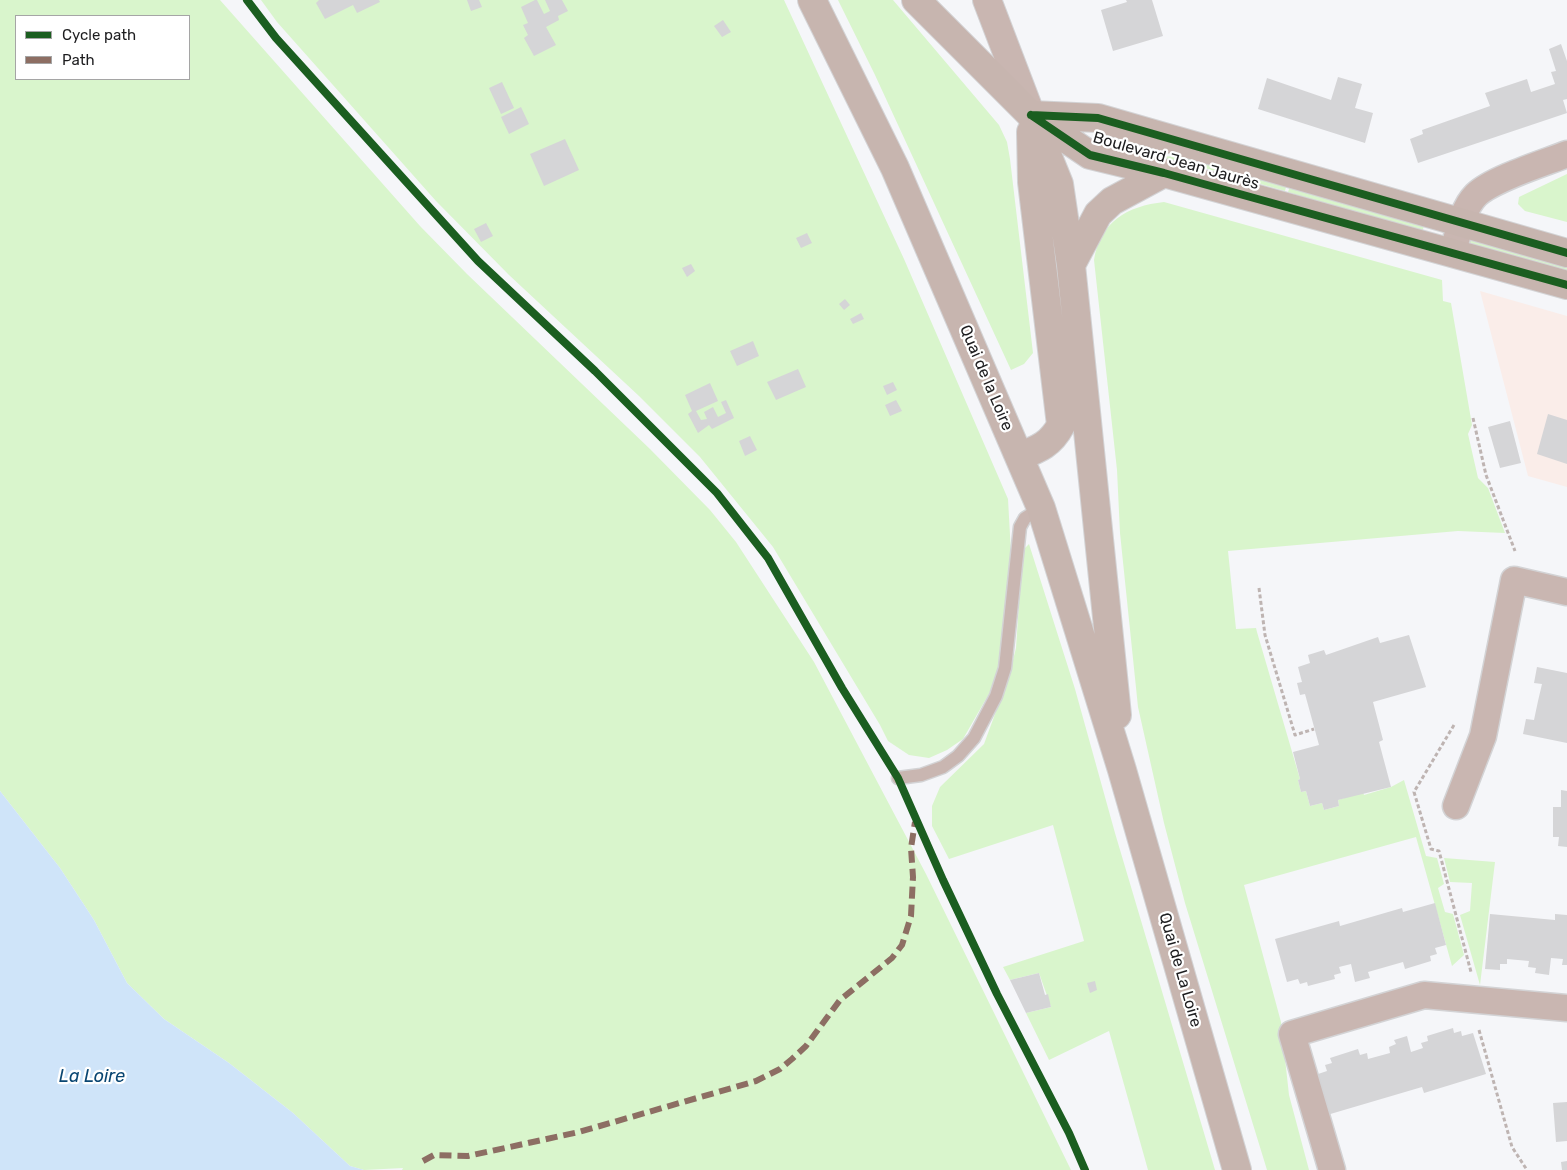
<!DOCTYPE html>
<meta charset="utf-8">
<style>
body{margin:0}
#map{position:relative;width:1567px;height:1170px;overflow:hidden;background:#f5f6f9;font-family:Rubik,sans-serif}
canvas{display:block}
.legend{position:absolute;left:15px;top:15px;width:175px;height:65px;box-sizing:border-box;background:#fff;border:1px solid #a5a5a5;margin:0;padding:6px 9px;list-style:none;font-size:15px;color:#1d1d1f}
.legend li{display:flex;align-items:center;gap:10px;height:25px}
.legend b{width:25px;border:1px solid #a5a5a5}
</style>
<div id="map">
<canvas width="1567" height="1170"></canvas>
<ul class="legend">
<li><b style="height:6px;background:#1b5e20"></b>Cycle path</li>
<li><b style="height:6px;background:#8d6e63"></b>Path</li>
</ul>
</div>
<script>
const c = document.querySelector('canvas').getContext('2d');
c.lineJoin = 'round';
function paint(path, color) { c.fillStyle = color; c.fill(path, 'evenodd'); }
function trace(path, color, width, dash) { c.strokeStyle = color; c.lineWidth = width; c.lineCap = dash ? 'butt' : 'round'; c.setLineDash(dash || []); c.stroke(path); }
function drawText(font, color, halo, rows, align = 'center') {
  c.font = font + ' Rubik,sans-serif'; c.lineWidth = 4.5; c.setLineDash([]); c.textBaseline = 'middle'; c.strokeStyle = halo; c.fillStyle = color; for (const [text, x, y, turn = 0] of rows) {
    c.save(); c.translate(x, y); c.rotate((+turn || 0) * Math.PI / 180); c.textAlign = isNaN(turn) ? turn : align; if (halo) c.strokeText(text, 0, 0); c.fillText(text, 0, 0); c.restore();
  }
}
const industrial = new Path2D(`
 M1480 291 1567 316V487L1528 476Z`);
const green = new Path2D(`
 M0 0H220L420 226 467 274 650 449 710 510 736 542 814 662 926 874 1071 1170H402L403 1168 364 1170 350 1166 293 1113 229 1063 164 1019 127 983 94 920 60 868 0 791ZM16 16H189V79H16Z
 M261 0H784L904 259 1008 499 1011 553 1004 650 990 692 963 739 947 750 929 758 909 755 888 741 880 725 773 547 700 457 639 396 509 275 436 201 277 22Z
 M838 0H893L999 125 1007 142 1010 159 1033 353 1024 364 1011 370 875 75Z
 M1098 141 1148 157 1184 156 1287 183 1285 191 1201 167 1096 148Z
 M1567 174V222L1525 211 1518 204 1519 197Z
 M1291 183 1425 223 1422 232 1288 192Z
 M1164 202 1442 280 1443 301 1451 303 1472 425 1468 434 1478 478 1488 488 1505 533 1458 531 1228 551 1236 629 1256 628 1257 632 1300 779 1298 780 1301 792 1306 791 1310 806 1322 803 1324 810 1339 806 1338 800 1363 792 1364 795 1391 787 1404 780 1426 856 1437 858 1444 884 1438 888 1445 912 1453 914 1464 955 1452 966 1416 837 1244 885 1281 1022 1289 1095 1309 1170H1267L1185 903 1164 823 1138 707 1120 533 1117 470 1094 260C1100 222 1127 206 1164 202Z
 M1468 236 1567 265V274L1466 244Z
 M1029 544 1075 689 1115 833 1215 1170H1148L1109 1031 1049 1060 1026 1013 1051 1007 1039 973 1010 980 1003 967 1084 941 1053 825 949 859 932 826V806L940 787 984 744 1009 676 1016 648 1022 558 1025 548Z
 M1444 858 1495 862 1480 985 1460 915 1470 911 1472 883 1450 882Z`);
const water = new Path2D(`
 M0 791 60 868 94 920 127 983 164 1019 229 1063 293 1113 350 1166 364 1170H0Z`);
const building = new Path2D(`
 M319 0H379L380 2 357 13 353 5 325 19 316 3Z
 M467 0H479L482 7 471 11Z
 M535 0H537L544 14 550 11 545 0H562L568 11 558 16 559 20 546 27 556 45 534 56 524 38 528 35 523 25 528 23 521 7Z
 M1126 0H1152L1163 36 1113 51 1101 10 1127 2Z
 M723 20 731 32 722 37 714 26Z
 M1561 44 1567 61V99L1563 100 1567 113 1418 163 1410 139 1423 134 1422 130 1490 106 1485 93 1527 79 1531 92 1555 84 1551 72 1556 71 1549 49Z
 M1338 77 1362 84 1355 108 1373 113 1365 143 1258 109 1267 78 1331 100Z
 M502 82 514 108 501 114 489 88Z
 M521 107 529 124 509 134 501 117Z
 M565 139 579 170 544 186 530 154Z
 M486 223 493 236 481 242 474 229Z
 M807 233 812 243 801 248 796 238Z
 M691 264 695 271 687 277 682 268Z
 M845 299 850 305 844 310 839 304Z
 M861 313 864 319 853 324 850 319Z
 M753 341 759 356 737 366 730 351Z
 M798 369 806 387 776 400 767 382Z
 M893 382 897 390 887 395 883 386Z
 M710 383 718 401 696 411 701 420 707 419 704 412 713 407 718 417 726 413 721 402 726 400 734 418 712 429 709 425 698 433 688 414 692 411 685 395Z
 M896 400 902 411 890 416 885 405Z
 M1548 414 1567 420V464L1537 454Z
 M1510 421 1521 463 1500 468 1488 427Z
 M750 436 757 450 745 456 739 441Z
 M1409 635 1426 687 1373 702 1383 740 1379 742 1391 787 1338 800 1339 806 1324 810 1322 803 1310 806 1306 791 1301 792 1298 780 1300 779 1293 752 1319 745 1305 694 1300 695 1297 683 1302 682 1298 667 1310 663 1308 655 1324 650 1326 655 1378 637 1380 643Z
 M1537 667 1567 673V743L1523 734 1526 719 1534 720 1538 701 1542 684 1534 683Z
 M1561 790 1567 791V847L1558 846 1559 837H1553V807H1561Z
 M1435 903 1446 945 1435 948 1437 954 1430 956 1431 961 1405 969 1403 962 1368 972 1370 978 1355 982 1351 964 1339 967 1341 973 1334 975 1335 979 1308 986 1307 982 1300 984 1298 979 1287 982 1275 939 1339 921 1340 926 1402 908 1403 912Z
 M1490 914 1555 920V914L1567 915V965H1562L1563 959 1551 958 1549 975 1535 973 1536 968 1528 967 1529 961 1507 959V964H1500V970L1485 969Z
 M1039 973 1045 995 1048 994 1051 1007 1026 1013 1010 980Z
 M1095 981 1097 990 1090 993 1087 983Z
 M1453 1028 1454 1033 1461 1031 1462 1036 1473 1033 1486 1074 1424 1093 1422 1087 1327 1115 1315 1075 1327 1071 1325 1065 1332 1063 1330 1058 1358 1049 1360 1055 1367 1053 1368 1059 1390 1053 1389 1047 1396 1044 1394 1040 1407 1036 1411 1052 1423 1048 1421 1043 1428 1041 1427 1036Z
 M1567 1102V1141L1556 1142 1553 1103Z
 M1567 1161V1170H1562L1561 1162Z`);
const path = new Path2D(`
 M1473 418 1486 475 1515 551
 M1259 588 1265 635 1295 735 1314 729
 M1454 725 1414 792 1431 849 1439 851 1471 972
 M1479 1030 1512 1147 1527 1170`);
const service = new Path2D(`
 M898 778 921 775 943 767 958 756 974 738 996 696 1005 668 1020 527 1025 518 1041 508`);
const minor = new Path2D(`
 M1453 252C1458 234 1462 209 1476 195 1492 179 1544 163 1567 154
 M1456 806 1483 736 1514 580 1567 592
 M1332 1170 1292 1034 1424 995 1567 1008`);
const tertiary = new Path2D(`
 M987 0 1031 115`);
const secondary = new Path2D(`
 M812 0 895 168 1041 508 1122 770 1237 1170
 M916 0 1031 115 1090 155 1164 173 1567 285
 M1031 115 1059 184 1071 265 1117 715
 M1031 115 1098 118 1567 253
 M1071 265 1098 214 1112 201 1164 173
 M1020 456C1039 449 1051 444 1061 425L1032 182 1031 132`);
const quiet = new Path2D(`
 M423 1161 434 1155 468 1156 579 1132 756 1081 780 1069 792 1059 806 1046 840 1000 892 958 902 945 911 916 913 877 911 848 915 822`);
const cycleway = new Path2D(`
 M247 0 276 38 478 261 595 371 717 493 768 558 842 688 898 778 943 880 997 994 1069 1133 1085 1170
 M1031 115 1090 155 1164 173 1567 285
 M1031 115 1098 118 1567 253`);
const streetNames = [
 ["Boulevard Jean Jaurès",1176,161,16],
 ["Quai de la Loire",986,378,67],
 ["Quai de La Loire",1180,970,74]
];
const waterNames = [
 ["La Loire",92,1077]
];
paint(industrial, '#faede9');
paint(green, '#d9f5cc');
paint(water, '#cfe4f9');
paint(building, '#d5d5d7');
trace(service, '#d3d3d5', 15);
trace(minor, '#d3d3d5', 29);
trace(tertiary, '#d3d3d5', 30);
trace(secondary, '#d3d3d5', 30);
trace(path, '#beb4b2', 3, [4, 2.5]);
trace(service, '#c9b6b1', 12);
trace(minor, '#c9b6b1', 26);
trace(tertiary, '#c9b6b1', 28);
trace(secondary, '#c7b5af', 28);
trace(quiet, '#8d6e63', 6, [12, 6]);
trace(cycleway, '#1b5e20', 8);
drawText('16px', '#1d1d1f', '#fff', streetNames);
drawText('italic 18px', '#0a4672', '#fff', waterNames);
</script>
